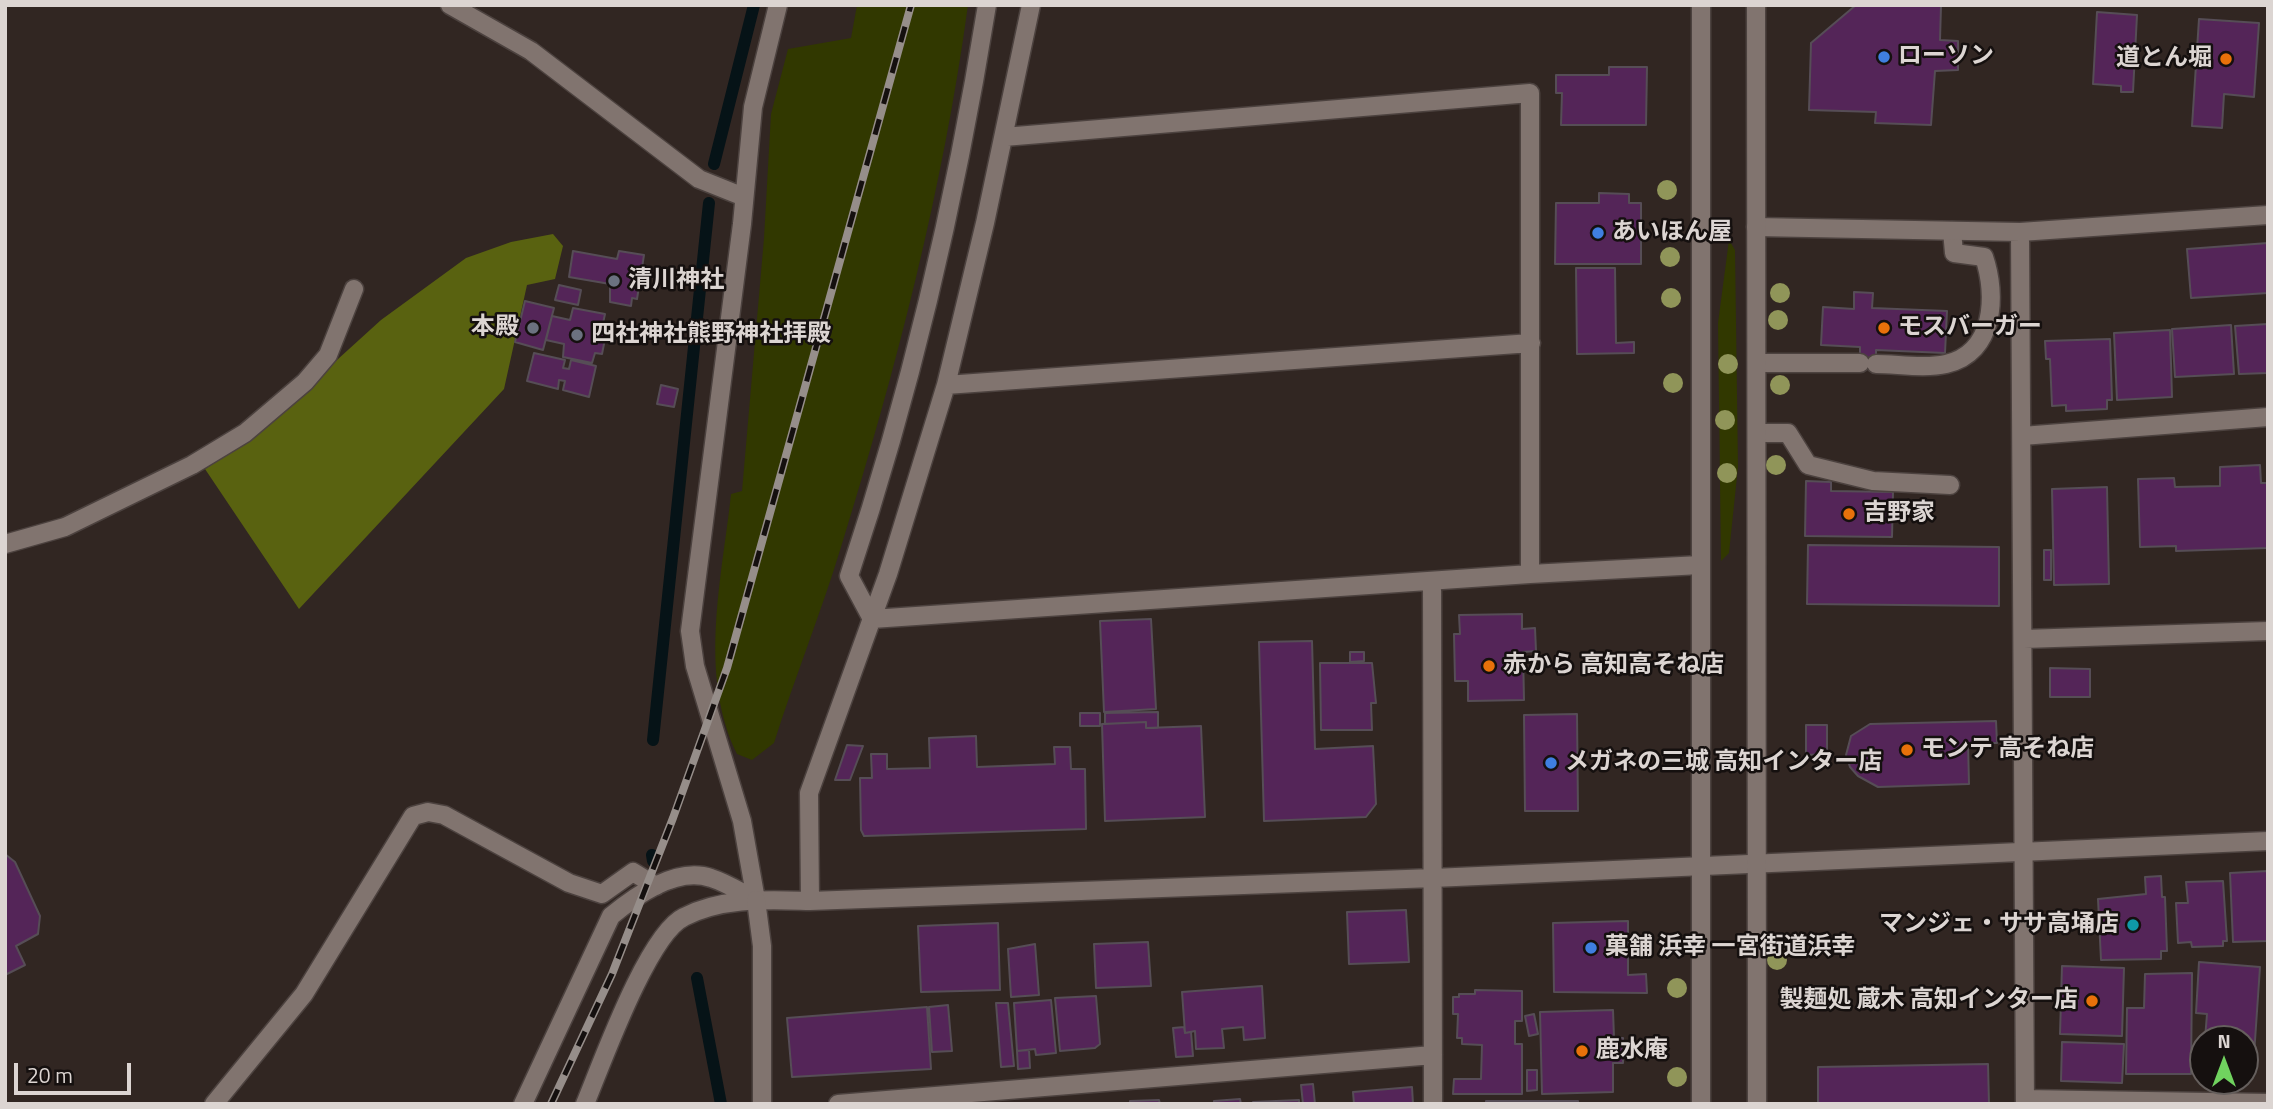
<!DOCTYPE html>
<meta charset="utf-8">
<style>
body{margin:0}
#map{position:relative;width:2273px;height:1109px;overflow:hidden;background:#312622;font-family:"Titillium Web",sans-serif}
canvas{display:block}
.frame{position:absolute;inset:0;border:7px solid #dcd5d2;pointer-events:none}
.north{position:absolute;left:2189px;top:1025px;width:70px;height:70px;box-sizing:border-box;background:#15100f;border:2px solid #655f5d;border-radius:50%;rotate:0deg;font-size:19px;font-weight:700;line-height:28px;text-align:center;color:#dcd5d2}
.north::after{content:'';display:block;margin:auto;width:24px;height:32px;background:#70d35f;clip-path:polygon(50% 0,100% 100%,50% 72%,0 100%)}
.scale{position:absolute;left:14px;top:1063px;width:117px;height:32px;box-sizing:border-box;border:4px solid #dcd5d2;border-top:0;padding-left:9px;font-size:21px;line-height:24px;white-space:nowrap;color:#dcd5d2;-webkit-text-stroke:5px #15100f;paint-order:stroke}
</style>
<div id="map">
<canvas width="2273" height="1109"></canvas>
<div class="frame"></div>
<div class="north">N</div>
<div class="scale">20 m</div>
</div>
<script>
const c = document.querySelector('canvas').getContext('2d');
c.lineJoin = 'round';
function paint(path, color) { c.fillStyle = color; c.fill(path, 'evenodd'); }
function trace(path, color, width, dash) { c.strokeStyle = color; c.lineWidth = width; c.lineCap = dash ? 'butt' : 'round'; c.setLineDash(dash || []); c.stroke(path); }
function drawText(font, color, halo, rows, align = 'center') {
  c.font = font + ' "Titillium Web","Noto Sans JP",sans-serif'; c.lineWidth = 5; c.setLineDash([]); c.textBaseline = 'middle'; c.strokeStyle = halo; c.fillStyle = color; for (const [text, x, y, turn = 0] of rows) {
    c.save(); c.translate(x, y); c.rotate((+turn || 0) * Math.PI / 180); c.textAlign = isNaN(turn) ? turn : align; if (halo) c.strokeText(text, 0, 0); c.fillText(text, 0, 0); c.restore();
  }
}
const green = new Path2D(`
 M857 5H968C943 189 896 370 841 547 821 613 795 677 774 743L752 760 737 754C698 673 722 579 731 494L742 491 764 238 771 114 788 49 851 38Z
 M1729 240 1735 250 1738 467 1729 553 1721 561 1718 323Z`);
const forest = new Path2D(`
 M553 234 563 246 555 279 527 285 504 389 299 609 205 469 251 438 381 320 466 258 511 242Z`);
const stream = new Path2D(`
 M714 164 754 5
 M653 740 709 203
 M652 855 653 861
 M697 978 721 1104`);
const building = new Path2D(`
 M1856 5 1941 6 1940 40 1958 41V70L1935 71 1931 125 1875 123 1876 112 1809 110 1811 43Z
 M2097 12 2137 15 2133 92H2121V86L2093 84Z
 M2199 19 2259 23 2254 97 2224 94 2222 128 2192 126Z
 M1609 67H1647L1646 125H1561L1562 93H1556V75H1609Z
 M1599 193 1629 194V203H1641V264H1555L1556 203H1599Z
 M2268 243V293L2191 298 2187 249Z
 M573 251 617 259 619 251 644 255 637 299 632 298 631 306 610 302V284L569 277Z
 M1576 268H1615L1616 343 1634 342V353L1577 354Z
 M559 285 581 290 578 305 555 300Z
 M1854 292 1873 293 1872 308 1947 311 1945 353 1876 350V366H1860V347L1821 345 1823 307 1854 309Z
 M525 301 554 308 543 350 515 342Z
 M573 308 605 314 602 328 607 329 602 354 595 353 592 363 563 357 564 344 546 340 552 316 570 320Z
 M2268 324V373L2239 374 2235 326Z
 M2231 325 2234 374 2175 377 2172 329Z
 M2170 330 2172 397 2117 400 2114 333Z
 M2110 339 2112 400H2107V409L2066 411V405L2052 406 2050 359H2046L2045 341Z
 M534 353 565 360 563 368 569 369 571 360 596 366 589 397 563 390 565 381 559 380 558 389 527 381Z
 M661 385 678 389 674 407 657 404Z
 M2260 465 2261 483H2268V548L2176 551V546L2140 547 2138 479 2174 478 2175 487 2220 486V467Z
 M1806 481 1831 482V491L1893 492 1892 537 1805 536Z
 M2107 487 2109 584 2054 585 2052 489Z
 M1808 545 1999 547V606L1807 604Z
 M2044 550H2051V580H2044Z
 M1522 614V629L1535 628 1536 651 1523 652 1524 700 1468 701V681H1455L1454 634H1460L1459 615Z
 M1151 619 1156 709 1104 712 1100 621Z
 M1312 641 1315 749 1373 746 1376 804 1366 817 1264 821 1259 642Z
 M1350 652H1364V661L1350 662Z
 M1320 663H1372L1376 703H1371L1372 730H1321Z
 M2050 668 2090 669V697H2050Z
 M1158 712V728H1146V722L1105 724V713Z
 M1080 713H1100V726H1080Z
 M1577 714 1578 811H1525L1524 715Z
 M1996 721 1997 743H1968L1969 784 1878 787 1858 776 1850 767 1846 755 1851 736 1870 724Z
 M1146 722V728L1201 726 1205 817 1105 821 1102 724Z
 M1806 725H1827V754L1806 755Z
 M976 736 977 767 1055 764 1054 747H1070L1071 769H1085L1086 829 864 836 861 830 860 778H872L871 754H887V769L930 768 929 738Z
 M847 745 863 746 850 780H835Z
 M5 854 15 862 40 916 38 934 16 946 25 965 5 975Z
 M2268 871V941L2233 942 2230 873Z
 M2161 876 2162 897H2165L2167 951H2161V959L2101 960 2098 899 2146 894 2145 877Z
 M2223 881 2227 941H2223V946L2192 947 2191 942 2178 943 2176 903H2188L2186 882Z
 M1406 910 1409 962 1349 964 1347 912Z
 M1628 921V975L1646 974 1647 993 1554 992 1553 923Z
 M998 923 1000 990 921 992 918 926Z
 M1148 942 1151 986 1096 988 1094 944Z
 M1035 944 1039 995 1011 997 1008 949Z
 M2199 962 2260 967 2253 1070H2245V1039H2205L2207 1014 2196 1013Z
 M2062 966 2124 968 2122 1036 2060 1034Z
 M2192 973 2191 1074H2126L2127 1008H2144L2145 974Z
 M1262 986 1265 1038 1244 1040 1243 1027 1222 1029 1224 1048 1196 1049 1195 1031 1185 1033 1182 992Z
 M1475 990 1522 991V1021H1515V1044H1522V1094H1453L1454 1079H1481L1482 1045 1462 1044V1038H1457L1458 1014H1453V997H1459V994H1475Z
 M1096 996 1100 1044 1095 1048 1060 1051 1055 998Z
 M1051 1000 1056 1053 1036 1055 1035 1049 1017 1051 1014 1003Z
 M996 1003H1008L1014 1066 1001 1067Z
 M948 1005 952 1051 932 1052 929 1007Z
 M927 1007 931 1069 792 1077 787 1018Z
 M1613 1010 1614 1038H1623V1063H1613V1092L1542 1094 1540 1012Z
 M1534 1014 1538 1034 1529 1036 1525 1016Z
 M1184 1027 1185 1033 1191 1032 1193 1056 1176 1057 1173 1028Z
 M2062 1042 2124 1044 2122 1083 2061 1081Z
 M1029 1050 1030 1068 1018 1069 1017 1051Z
 M1988 1064 1989 1104H1818V1067Z
 M1527 1070H1537V1090L1527 1091Z
 M1313 1084 1315 1104H1303L1301 1085Z
 M1412 1087 1413 1104H1354L1353 1092Z
 M1240 1099 1241 1104H1214V1101Z
 M1159 1100 1160 1104H1130V1101Z
 M1299 1100V1104H1253V1102Z
 M1486 1101H1578V1104H1486Z`);
const lane = new Path2D(`
 M1759 363H1860
 M1876 364C1897 364 1925 369 1946 364 1995 353 1997 295 1984 257L1954 253 1952 231
 M1758 433H1788L1808 465 1873 481 1950 485`);
const street = new Path2D(`
 M450 5 531 51 699 179 744 197
 M987 5C956 198 911 391 849 576L872 619 1530 574V93L1004 137
 M1756 227 2020 232
 M946 385 1531 343
 M2022 436 2268 417
 M5 544 65 527 192 465 245 433 305 382 328 355 354 289
 M1530 574 1700 565
 M1432 582 1433 1104
 M2024 639 2268 631
 M756 900 742 821 695 666 690 631 742 224 753 107 778 5
 M810 901 809 793 888 574 946 385 985 223 1031 5
 M2025 1099 2268 1103
 M214 1104 304 994 413 816 428 812 444 815 569 883 602 894 633 872 656 886
 M523 1104 611 916C635 896 677 866 711 878 727 883 742 893 756 900
 M585 1104C602 1063 648 934 684 917 723 897 768 900 810 901L1433 878 2268 841
 M838 1104 1433 1055
 M2025 1104 2020 232 2268 215`);
const secondary = new Path2D(`
 M1701 5V1104
 M1756 5 1757 1104
 M756 900 762 946V1104`);
const rail = new Path2D(`
 M551 1104 612 974 673 818 727 668 911 5`);
const trees = [
 [1667,190],
 [1670,257],
 [1780,293],
 [1671,298],
 [1778,320],
 [1728,364],
 [1673,383],
 [1780,385],
 [1725,420],
 [1776,465],
 [1727,473],
 [1777,960],
 [1677,988],
 [1677,1077]
];
const markers = [
 [1884,57,7,"#3f7fe0"],
 [2226,59,7,"#e8710a"],
 [1598,233,7,"#3f7fe0"],
 [614,281,7,"#6b7280"],
 [533,328,7,"#6b7280"],
 [1884,328,7,"#e8710a"],
 [577,335,7,"#6b7280"],
 [1849,514,7,"#e8710a"],
 [1489,666,7,"#e8710a"],
 [1907,750,7,"#e8710a"],
 [1551,763,7,"#3f7fe0"],
 [2133,925,7,"#0f9aa8"],
 [1591,948,7,"#3f7fe0"],
 [2092,1001,7,"#e8710a"],
 [1582,1051,7,"#e8710a"]
];
const poiNames = [
 ["ローソン",1898,57],
 ["道とん堀",2212,59,"right"],
 ["あいほん屋",1612,233],
 ["清川神社",628,281],
 ["本殿",519,328,"right"],
 ["モスバーガー",1898,328],
 ["四社神社熊野神社拝殿",591,335],
 ["吉野家",1863,514],
 ["赤から 高知高そね店",1503,666],
 ["モンテ 高そね店",1921,750],
 ["メガネの三城 高知インター店",1565,763],
 ["マンジェ・ササ高埇店",2119,925,"right"],
 ["菓舗 浜幸 一宮街道浜幸",1605,948],
 ["製麺処 蔵木 高知インター店",2078,1001,"right"],
 ["鹿水庵",1596,1051]
];
paint(green, '#313800');
paint(forest, '#596210');
trace(stream, '#061317', 12);
paint(building, '#542558');
trace(building, '#564d56', 2);
trace(lane, '#4c423f', 21);
trace(street, '#4c423f', 21);
trace(secondary, '#4c423f', 21);
trace(lane, '#81746f', 18);
trace(street, '#81746f', 18);
trace(secondary, '#81746f', 18);
trace(rail, '#968e8a', 8);
trace(rail, '#15100f', 5, [16]);
c.fillStyle = '#909559';
for (const [x, y] of trees) { c.beginPath(); c.arc(x, y, 10, 0, 2 * Math.PI); c.fill(); }
for (const [x, y, r, color] of markers) { const dot = new Path2D(); dot.arc(x, y, r, 0, 2 * Math.PI); c.fillStyle = color; c.fill(dot); trace(dot, '#15100f', 2.5); }
drawText('bold 24px', '#dcd5d2', '#15100f', poiNames, 'left');
</script>
